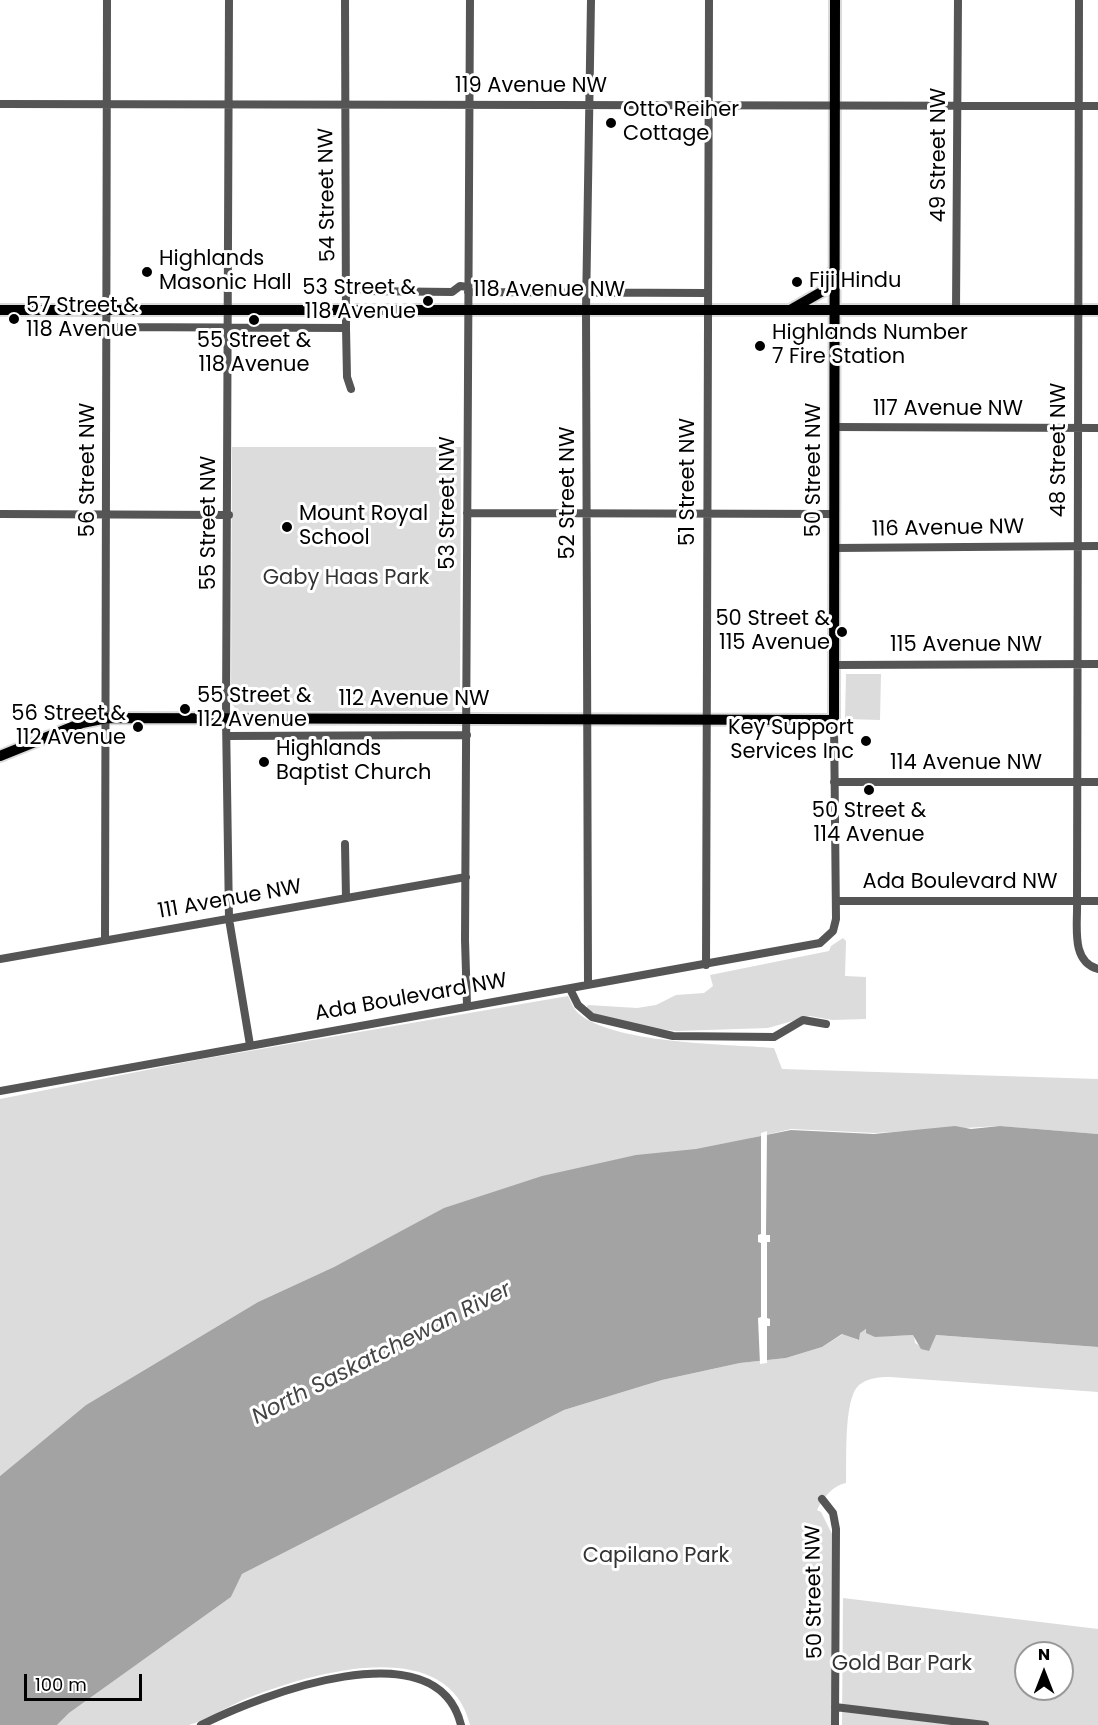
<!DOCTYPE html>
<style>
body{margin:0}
#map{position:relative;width:1098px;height:1725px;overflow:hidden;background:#fff;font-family:Poppins,sans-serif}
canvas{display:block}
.north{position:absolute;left:1014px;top:1641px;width:60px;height:60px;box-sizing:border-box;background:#fff;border:2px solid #999;border-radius:50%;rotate:0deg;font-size:16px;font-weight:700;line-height:24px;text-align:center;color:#000}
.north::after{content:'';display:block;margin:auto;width:21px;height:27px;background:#000;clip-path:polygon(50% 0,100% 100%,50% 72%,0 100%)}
.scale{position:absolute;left:24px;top:1674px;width:118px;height:27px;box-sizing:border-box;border:3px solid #000;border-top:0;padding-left:8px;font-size:18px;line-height:21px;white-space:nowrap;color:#000;-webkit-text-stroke:4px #fff;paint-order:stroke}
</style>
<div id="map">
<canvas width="1098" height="1725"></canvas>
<div class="north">N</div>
<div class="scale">100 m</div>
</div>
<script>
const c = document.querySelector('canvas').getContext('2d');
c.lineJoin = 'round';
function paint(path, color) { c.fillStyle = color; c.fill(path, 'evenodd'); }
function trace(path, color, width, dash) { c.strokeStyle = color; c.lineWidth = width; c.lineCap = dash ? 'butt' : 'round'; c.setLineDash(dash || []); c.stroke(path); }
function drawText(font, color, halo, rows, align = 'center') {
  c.font = font + ' Poppins,sans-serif'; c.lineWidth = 6; c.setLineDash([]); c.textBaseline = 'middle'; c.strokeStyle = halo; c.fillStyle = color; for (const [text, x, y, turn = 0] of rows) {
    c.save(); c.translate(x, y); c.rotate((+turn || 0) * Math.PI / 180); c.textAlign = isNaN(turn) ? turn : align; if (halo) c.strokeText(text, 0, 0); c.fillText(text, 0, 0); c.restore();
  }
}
const green = new Path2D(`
 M232 447H461L460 703 453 711H238L231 703Z
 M846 674H881L880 720 845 719Z
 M843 938 846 941 845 976 866 977V1019L832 1020 810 1016 768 1028 677 1031 649 1028 596 1014 586 1009 588 1005 637 1008 656 1005 676 995 704 993 713 986 710 975 829 951 831 946Z
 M568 996C571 1001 573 1008 577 1012 610 1044 727 1044 774 1048L782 1069 1098 1079V1134L1000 1126 875 1133 791 1129 444 1209 334 1267 258 1302 86 1405 0 1476V1099L197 1060Z
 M867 1329 889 1336 914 1335 915 1343 928 1351 935 1335 1098 1347V1392L890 1377C878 1377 868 1378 859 1385 843 1399 847 1462 846 1483 833 1485 823 1498 817 1510L821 1512 832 1534V1725H470C447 1630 304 1675 243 1700 227 1707 205 1721 189 1725 178 1725 164 1725 153 1725 121 1725 89 1725 57 1725L69 1713 231 1597 242 1574 564 1410 662 1380 740 1363 786 1358 822 1347 843 1334 858 1340 860 1332Z
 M843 1598 1098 1629V1725H842ZM1026 1653H1062V1689H1026Z`);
const water = new Path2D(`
 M955 1126 971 1129 1000 1126 1098 1134V1347L936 1335 929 1351 921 1349 913 1335 875 1337 866 1333V1329L860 1333 859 1340 842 1334 822 1347 786 1358 740 1363 662 1380 564 1410 242 1574 231 1597 69 1713 57 1725H0V1476L86 1405 258 1302 334 1267 444 1208 542 1176 636 1155 696 1149 791 1130 874 1134Z`);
const pier = new Path2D(`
 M767 1131 766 1235H770V1242H767V1318L770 1319V1326H767V1363L760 1364 758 1318 761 1317V1243L758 1242V1235L761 1234V1133Z`);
const minor = new Path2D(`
 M229 0 226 719 229 919 250 1045
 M345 0 346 328 347 377 351 389
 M1079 0 1077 901H1098
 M0 104 1098 106
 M347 287H359L364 291 452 292 460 286 468 287
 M468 292 706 293
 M956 310 958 0
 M107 327 346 328
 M834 427 1098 428
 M467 513 834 514
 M0 514 229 515
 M835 548 1098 546
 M835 665 1098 664
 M227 736 467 735
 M834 782H1098
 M345 844 346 898
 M836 901H1077C1078 925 1070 961 1098 969
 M105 940 107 0
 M0 959 466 877
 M706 965 709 0
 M588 985 586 310 591 0
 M570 989 578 1005 592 1017 673 1036 774 1037 803 1020 826 1024
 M467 1005 465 940 470 0
 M0 1091 820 943 833 931 836 919 834 720
 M822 1499 833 1513 836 1529 835 1725
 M835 1707 985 1725
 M201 1725C260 1695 437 1626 461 1725`);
const major = new Path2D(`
 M0 310H1098
 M790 310 823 291 832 272
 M0 756 82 723 107 718 834 720 835 0`);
const markers = [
 [611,123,6,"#000"],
 [147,272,6,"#000"],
 [797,282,6,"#000"],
 [428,301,6,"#000"],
 [14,319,6,"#000"],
 [254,320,6,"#000"],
 [760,346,6,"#000"],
 [287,527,6,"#000"],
 [842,632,6,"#000"],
 [185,709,6,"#000"],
 [138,727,6,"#000"],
 [866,741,6,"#000"],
 [264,762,6,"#000"],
 [869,790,6,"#000"]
];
const streetNames = [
 ["119 Avenue NW",531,87],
 ["49 Street NW",940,155,-90],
 ["54 Street NW",328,195,-91],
 ["118 Avenue NW",549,291],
 ["117 Avenue NW",948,410],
 ["48 Street NW",1060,450,-90],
 ["56 Street NW",89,470,-90],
 ["50 Street NW",815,470,-90],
 ["51 Street NW",689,482,-90],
 ["52 Street NW",569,493,-90],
 ["53 Street NW",449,503,-90],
 ["55 Street NW",210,523,-90],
 ["116 Avenue NW",948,529,-1],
 ["115 Avenue NW",966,646],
 ["112 Avenue NW",414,700],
 ["114 Avenue NW",966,764],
 ["Ada Boulevard NW",960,883],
 ["111 Avenue NW",230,900,-10],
 ["Ada Boulevard NW",411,998,-10],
 ["50 Street NW",815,1592,-91]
];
const poiNames = [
 ["Otto Reiher",623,111],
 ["Cottage",623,135],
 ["Highlands",159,260],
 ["Masonic Hall",159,284],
 ["Fiji Hindu",809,282],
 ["53 Street &",416,289,"right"],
 ["118 Avenue",416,313,"right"],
 ["57 Street &",26,307],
 ["118 Avenue",26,331],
 ["Highlands Number",772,334],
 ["7 Fire Station",772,358],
 ["55 Street &",254,342,"center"],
 ["118 Avenue",254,366,"center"],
 ["Mount Royal",299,515],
 ["School",299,539],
 ["50 Street &",830,620,"right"],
 ["115 Avenue",830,644,"right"],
 ["55 Street &",197,697],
 ["112 Avenue",197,721],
 ["56 Street &",126,715,"right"],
 ["112 Avenue",126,739,"right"],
 ["Key Support",854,729,"right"],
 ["Services Inc",854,753,"right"],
 ["Highlands",276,750],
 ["Baptist Church",276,774],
 ["50 Street &",869,812,"center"],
 ["114 Avenue",869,836,"center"]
];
const parkNames = [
 ["Gaby Haas Park",346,579],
 ["Capilano Park",656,1557],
 ["Gold Bar Park",902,1665]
];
const waterNames = [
 ["North Saskatchewan River",382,1354,-27]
];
paint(green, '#dcdcdc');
paint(water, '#a3a3a3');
paint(pier, '#fff');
trace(major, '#dbdbdb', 14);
trace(minor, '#555', 8);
trace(major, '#000', 10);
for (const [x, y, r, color] of markers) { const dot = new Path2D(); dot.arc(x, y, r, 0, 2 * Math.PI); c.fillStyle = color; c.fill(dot); trace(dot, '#fff', 2); }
drawText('21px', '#000', '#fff', streetNames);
drawText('21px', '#000', '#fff', poiNames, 'left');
drawText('21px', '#333', '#fff', parkNames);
drawText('italic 22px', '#444', '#fff', waterNames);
</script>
